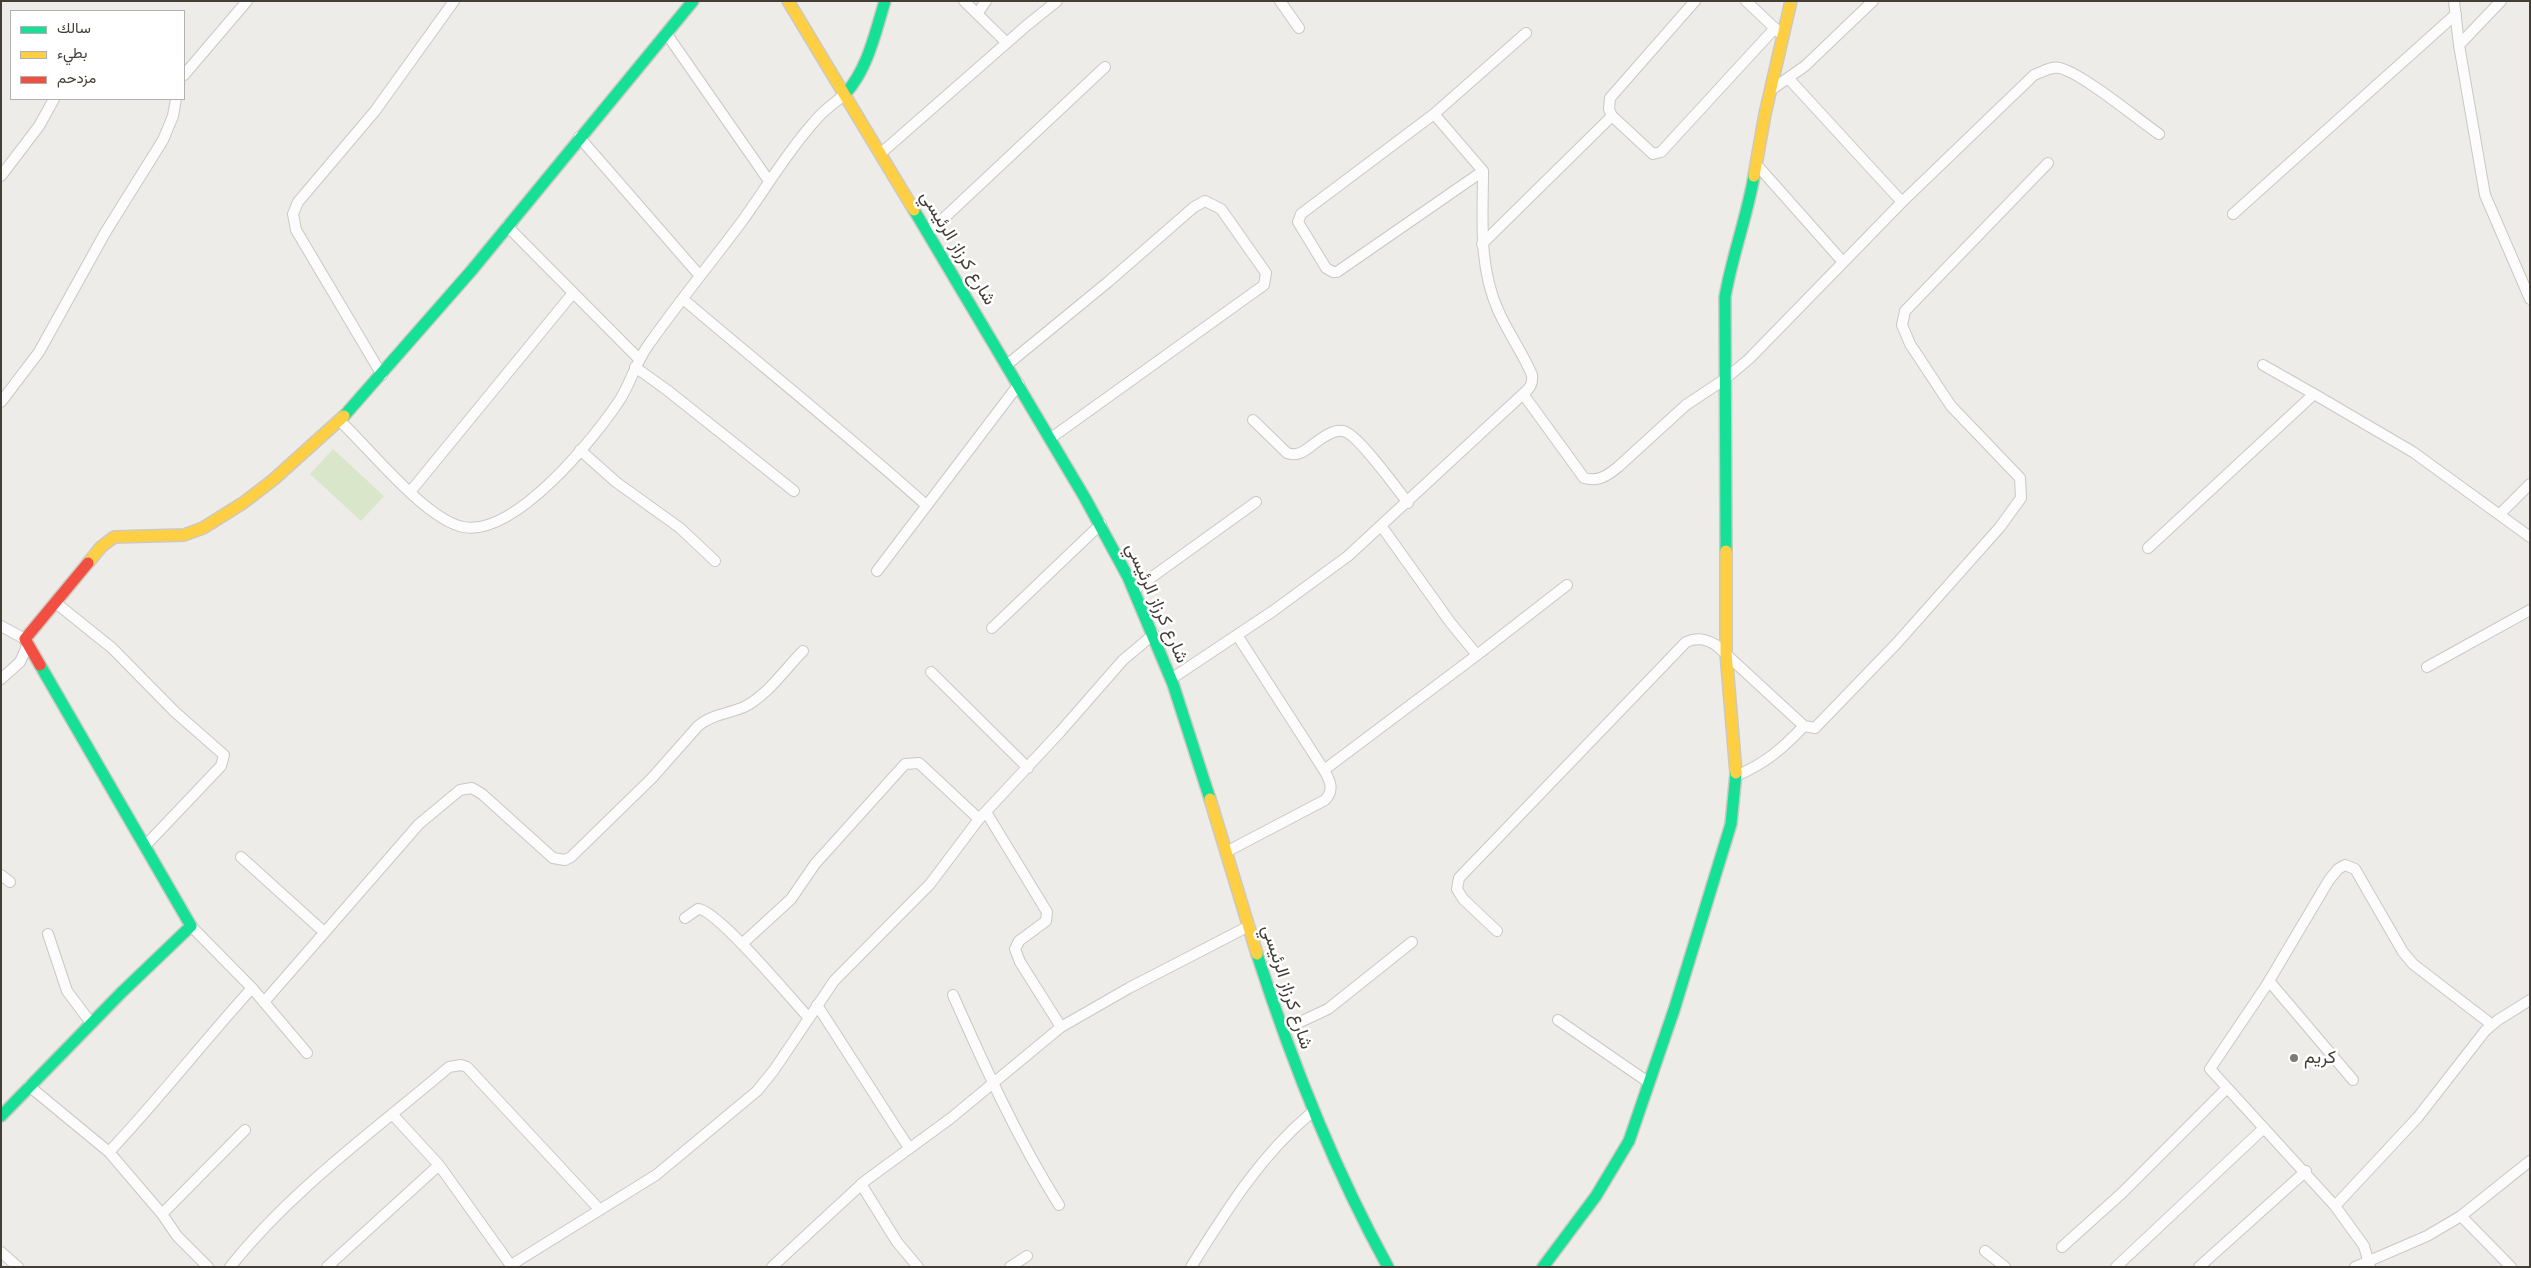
<!DOCTYPE html>
<meta charset="utf-8">
<style>
body{margin:0}
#map{position:relative;width:2531px;height:1268px;overflow:hidden;background:#edece8;font-family:Raleway,Vazirmatn,sans-serif}
canvas{display:block}
.frame{position:absolute;inset:0;border:2px solid #423d35;pointer-events:none}
.legend{position:absolute;left:10px;top:10px;width:175px;height:90px;box-sizing:border-box;background:#fff;border:1px solid #b3b1ae;margin:0;padding:6px 9px;list-style:none;font-size:15px;color:#423d35}
.legend li{display:flex;align-items:center;gap:10px;height:25px}
.legend b{width:25px;border:1px solid #b3b1ae}
</style>
<div id="map">
<canvas width="2531" height="1268"></canvas>
<div class="frame"></div>
<ul class="legend">
<li><b style="height:6px;background:#16e098"></b>سالك</li>
<li><b style="height:6px;background:#ffcf43"></b>بطيء</li>
<li><b style="height:6px;background:#f24e42"></b>مزدحم</li>
</ul>
</div>
<script>
const c = document.querySelector('canvas').getContext('2d');
c.lineJoin = 'round';
function paint(path, color) { c.fillStyle = color; c.fill(path, 'evenodd'); }
function trace(path, color, width, dash) { c.strokeStyle = color; c.lineWidth = width; c.lineCap = dash ? 'butt' : 'round'; c.setLineDash(dash || []); c.stroke(path); }
function drawText(font, color, halo, rows, align = 'center') {
  c.font = font + ' Raleway,Vazirmatn,sans-serif'; c.lineWidth = 5; c.setLineDash([]); c.textBaseline = 'middle'; c.strokeStyle = halo; c.fillStyle = color; for (const [text, x, y, turn = 0] of rows) {
    c.save(); c.translate(x, y); c.rotate((+turn || 0) * Math.PI / 180); c.textAlign = isNaN(turn) ? turn : align; if (halo) c.strokeText(text, 0, 0); c.fillText(text, 0, 0); c.restore();
  }
}
const green = new Path2D(`
 M333 449 384 496 361 521 310 474Z`);
const street = new Path2D(`
 M964 1 1007 43
 M1280 1 1299 28
 M1695 1 1610 98 1609 109 1612 116 1653 154 1661 152 1775 28
 M1746 1 1780 33
 M2454 1 2459 45 2485 195 2530 299
 M977 14 986 1
 M666 33 769 181
 M2459 45 2501 1
 M184 75 247 1
 M1789 79 1902 202
 M1771 90 1805 66 1873 1
 M1434 114 1483 171C1483 218 1478 265 1498 310 1508 333 1523 353 1532 375 1533 384 1530 388 1523 394L1584 478C1598 482 1607 476 1618 467L1686 405 1725 379 1749 359 1902 202 2034 75C2042 72 2051 66 2060 68 2083 74 2136 118 2159 134
 M579 137 700 276
 M880 154 1026 26 1057 1
 M1757 165 1843 262
 M1483 171 1337 272H1333L1326 268 1298 222 1301 214 1434 114 1526 33
 M1 176 39 126 54 99
 M2233 214 2456 14
 M507 226 639 359
 M928 233 1105 67
 M1482 244 1612 116
 M683 299C764 368 847 434 926 505
 M1008 364 1108 282 1194 207 1205 201 1221 209 1266 273 1264 285 1051 438
 M2263 365 2314 394
 M635 367 667 390 794 491
 M382 375 296 230 293 214 298 202 375 111 454 1
 M1 402 39 352 105 233 163 140 173 116 176 99
 M1253 420 1287 453C1299 457 1306 450 1315 443 1322 438 1333 429 1343 431 1357 433 1397 489 1408 503
 M340 421C370 449 425 519 463 527 515 537 595 438 621 398 631 381 636 363 647 347 677 304 711 263 743 220 766 188 787 152 814 122 822 111 835 103 845 94
 M580 450 616 482 680 528 715 561
 M410 492 573 293
 M2500 514 2530 484
 M1382 527 1450 622 1477 655 1567 585
 M2148 548 2314 394 2413 452 2530 537
 M877 571 1019 384
 M1134 590 1256 502
 M56 603 112 648 175 712 224 755 221 766 145 846
 M1 626 25 639
 M992 628 1101 524
 M2427 667 2530 610
 M931 672 1028 768
 M1 679 20 662 28 644
 M1171 679 1273 611 1348 556 1523 394
 M1324 770 1477 655
 M1736 776C1766 763 1782 749 1804 726
 M986 812 1047 912 1046 921 1019 941 1015 949 1020 962 1061 1027
 M1226 852 1325 800C1334 790 1331 782 1324 770L1237 635
 M241 857 324 932
 M1 875 10 882
 M685 918 698 909C717 909 791 999 809 1018
 M191 926 252 988 307 1053
 M1497 931 1463 899 1457 889 1459 878 1686 642C1697 637 1705 639 1716 645L1804 726 1815 728 1897 643 2000 527 2021 498 2020 478 1951 406 1910 344 1902 325 1905 311 2048 163
 M48 934 67 991 91 1023
 M742 944 791 899 815 864 905 764 919 763 979 819
 M2269 981 2353 1080
 M953 995C985 1067 1017 1138 1059 1205
 M264 1002 419 824 460 790 472 788 482 794 553 858 565 860 571 857 652 778 698 726C712 714 728 714 744 707 767 696 785 669 803 651
 M817 1005 909 1148
 M1558 1020 1648 1082
 M1283 1030 1328 1009 1412 942
 M29 1086 109 1152 162 1214 177 1236 208 1267
 M393 1115 439 1165 512 1267
 M109 1152C159 1099 203 1042 252 988
 M861 1184 897 1242 918 1267
 M2335 1206 2418 1117 2485 1031 2498 1020 2530 1000
 M162 1214 245 1130
 M2461 1216 2530 1161
 M2062 1247 2122 1193 2227 1088
 M1985 1251 2005 1267
 M1 1252 18 1267
 M511 1265 656 1175 757 1091 774 1070 834 981 930 884 979 819 1060 732 1123 660 1154 634
 M230 1267C292 1189 374 1131 449 1067L461 1065 467 1067 600 1210
 M327 1267 439 1165
 M772 1267 865 1181 951 1118 1061 1027 1129 988 1249 926
 M1010 1267 1027 1256
 M1191 1267C1226 1211 1260 1156 1311 1113
 M2116 1267 2264 1128
 M2199 1267 2306 1171
 M2355 1267 2427 1236 2461 1216 2511 1267
 M2370 1267 2364 1246 2335 1206 2210 1069 2266 986 2329 880 2338 869 2345 865 2355 869 2403 952 2413 964 2491 1024`);
const fast = new Path2D(`
 M845 94C868 69 875 33 885 1
 M914 210 1085 498 1128 577 1173 684 1210 799
 M344 416 472 270 693 1
 M1726 551 1725 297C1732 256 1747 217 1754 176
 M1257 954C1292 1063 1333 1167 1388 1267
 M1 1116 121 993 191 926 40 665
 M1543 1267 1596 1196 1629 1141 1674 1010 1731 824 1736 773`);
const slow = new Path2D(`
 M788 1 914 210
 M1754 176 1765 114 1791 1
 M1726 551V653L1736 773
 M88 563 101 547 114 537 184 535 203 528 243 503 273 480 344 416
 M1210 799 1257 954`);
const jam = new Path2D(`
 M40 665 25 639 88 563`);
const markers = [
 [2294,1058,5,"#7e7a74"]
];
const streetNames = [
 ["شارع كرزاز الرئيسي",958,248,59],
 ["شارع كرزاز الرئيسي",1157,603,66],
 ["شارع كرزاز الرئيسي",1287,987,72]
];
const poiNames = [
 ["كريم",2304,1058]
];
paint(green, '#dae6ca');
trace(street, '#cac8c4', 12);
trace(fast, '#ccc9c0', 14);
trace(slow, '#ccc9c0', 14);
trace(jam, '#ccc9c0', 14);
trace(street, '#fcfcfc', 10);
trace(fast, '#16e098', 11);
trace(slow, '#ffcf43', 11);
trace(jam, '#f24e42', 11);
for (const [x, y, r, color] of markers) { const dot = new Path2D(); dot.arc(x, y, r, 0, 2 * Math.PI); c.fillStyle = color; c.fill(dot); trace(dot, '#fff', 2); }
drawText('18px', '#423d35', '#fff', streetNames);
drawText('18px', '#423d35', '#fff', poiNames, 'left');
</script>
